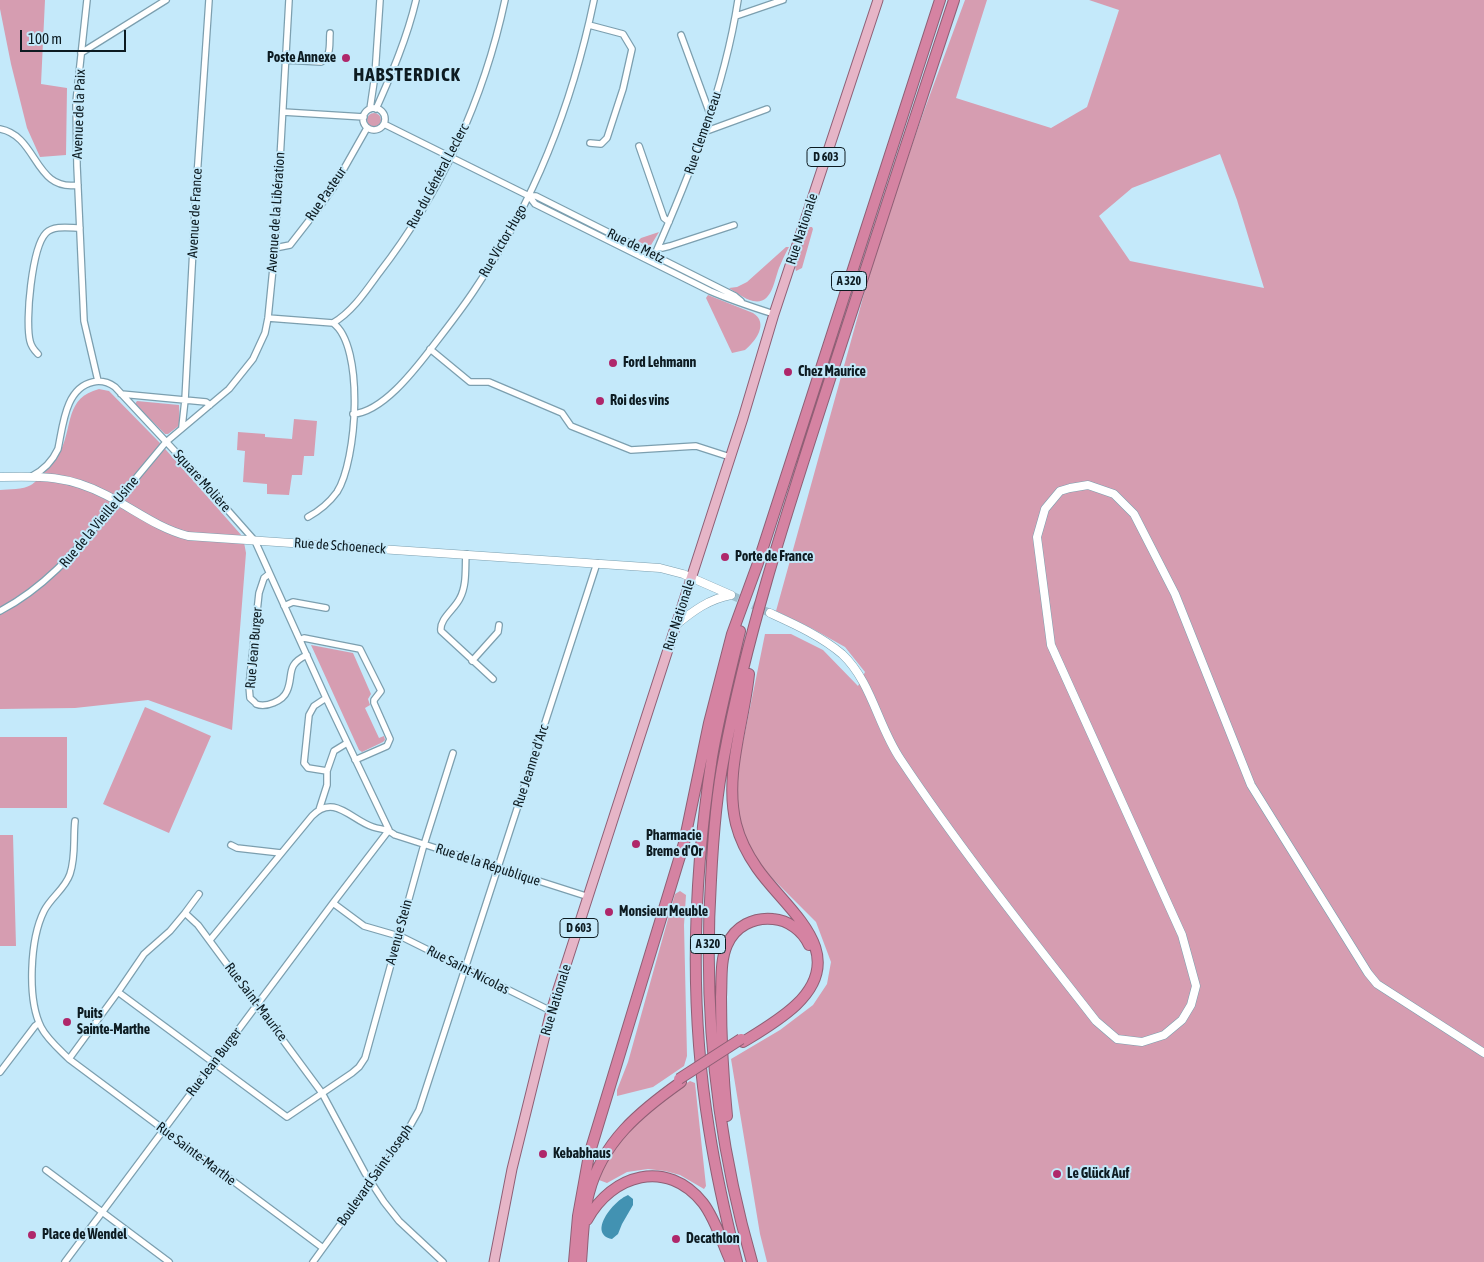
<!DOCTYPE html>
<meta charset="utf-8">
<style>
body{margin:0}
#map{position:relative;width:1484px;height:1262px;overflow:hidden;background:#c4e9fa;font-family:"Asap Condensed",sans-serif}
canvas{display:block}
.scale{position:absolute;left:20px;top:30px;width:106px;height:22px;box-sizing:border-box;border:2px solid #0d1b21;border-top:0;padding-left:6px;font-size:15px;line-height:18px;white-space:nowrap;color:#0d1b21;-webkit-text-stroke:4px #c4e9fa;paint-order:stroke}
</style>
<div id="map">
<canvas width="1484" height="1262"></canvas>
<div class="scale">100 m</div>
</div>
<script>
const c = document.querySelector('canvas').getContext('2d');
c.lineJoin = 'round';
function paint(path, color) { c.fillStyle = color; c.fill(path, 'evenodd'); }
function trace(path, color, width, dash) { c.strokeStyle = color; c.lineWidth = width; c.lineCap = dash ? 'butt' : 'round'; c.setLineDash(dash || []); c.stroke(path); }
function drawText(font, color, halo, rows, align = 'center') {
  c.font = font + ' "Asap Condensed",sans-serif'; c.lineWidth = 4; c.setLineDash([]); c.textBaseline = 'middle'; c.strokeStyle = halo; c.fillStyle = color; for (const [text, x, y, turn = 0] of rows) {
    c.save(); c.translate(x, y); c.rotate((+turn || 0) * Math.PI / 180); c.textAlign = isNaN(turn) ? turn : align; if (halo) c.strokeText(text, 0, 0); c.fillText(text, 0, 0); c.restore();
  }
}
const green = new Path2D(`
 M0 0H45L41 84 67 88 66 155 40 157 27 128 11 64 0 9Z
 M965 0H987L956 98 1051 128 1087 107 1119 10 1089 0H1484V1262H767L760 1234 731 1059 780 1030 813 1005 827 984 831 962 816 922 775 881 751 855 737 812 738 767 765 634H791L823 650 858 686 865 672 845 647 813 629 776 611 879 240 924 111ZM1220 154 1237 200 1264 288 1130 261 1099 216 1132 188Z
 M367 120a7 7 0 1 1 14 0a7 7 0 1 1-14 0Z
 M809 227H812L813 229 802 268 796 271 795 267Z
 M659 232 651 245H645L638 241 641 238Z
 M786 247H789C785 254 782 261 779 268 774 281 772 305 753 301 744 299 736 292 729 288L737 287 747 282Z
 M708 295 753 313C769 323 756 341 745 350L732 353 706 298Z
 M99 389 109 391 159 442 243 537 246 553 232 730 148 700 75 708 0 709V490C9 489 23 490 31 485 39 480 57 459 61 450 73 425 65 398 99 389Z
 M137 401 179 405 180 425 168 434H165L135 404Z
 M294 419 317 421 314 456H304L302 475H292L289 495 267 494V484L243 482 245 451 237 450 238 432 265 434V437L292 439Z
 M311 645 353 653 371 694 368 699 370 705 365 708 379 738 384 736 385 740 383 742 362 752 359 750Z
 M145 707 211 736 169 833 103 804Z
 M0 737H67V808H0Z
 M0 835H13L16 946H0Z
 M680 891 686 895 684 925 687 1056 684 1066 653 1087 617 1096V1090L628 1062 675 894Z
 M690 1081 695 1083 706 1186 704 1189 680 1175 665 1171 648 1169 627 1172 607 1183 599 1180C607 1143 658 1101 690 1081Z`);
const water = new Path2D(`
 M628 1195 633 1199V1205L622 1224 618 1234 612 1239C587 1234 613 1201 628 1195Z`);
const secondaryTunnel = new Path2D(`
 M731 595 770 613`);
const street = new Path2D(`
 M87 0 76 102 77 166 84 321 98 381
 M736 16 783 0
 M589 25 623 34 632 49 623 89 607 138 601 144 590 143
 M681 35 710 114
 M81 53 166 0
 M285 60 321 62C332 56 329 44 330 33
 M363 119a11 11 0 1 1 22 0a11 11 0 1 1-22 0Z
 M370 109 375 75 380 0
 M376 109C392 73 407 38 416 0
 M283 112 364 117
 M384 124 529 196 535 204 710 291C731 300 752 307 774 314
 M0 129C38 136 34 192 78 185
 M704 132 767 109
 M639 146 664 218 669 222
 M529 196H536L735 296 741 301
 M659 246 662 248 670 246 734 225
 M275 248 290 245 318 209 333 188 367 128
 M652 261C689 177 724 91 738 0
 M268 318 333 323C352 312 366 291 379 273 441 193 484 99 505 0
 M430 349 470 382H489L562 413 571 426 631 450 696 446 730 457
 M38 354C34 350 31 346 30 341 25 321 32 247 46 233 54 225 70 228 80 228
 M121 394 206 402 210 405
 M353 414C382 412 413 372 430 350 446 329 463 308 477 286 535 200 573 101 594 0
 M182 427 185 400 196 192 209 0
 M32 476C44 470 52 462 58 449 63 426 65 388 93 382 102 380 108 382 115 387L186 463 255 541 326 698 389 830 333 903 65 1262
 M131 484 166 442 229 389 253 359 265 333 268 318 275 248 289 0
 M308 517C319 511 329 503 337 492 357 461 365 346 333 323
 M466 554C465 568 467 585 460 598 455 609 439 619 441 631L493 679
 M269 574 264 578 259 593 249 686 250 698C251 699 256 703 256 704 266 708 283 701 287 691 294 675 285 665 307 655
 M284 606 293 602 326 608
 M0 611C44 588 73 554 104 517
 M300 640 304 638 360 649 381 691 374 700V703L390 739 387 746 355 760
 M472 661 498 632 499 625
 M327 771 334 751 347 743
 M319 810 327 785V771L308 768 304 763 309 715 314 706 326 698
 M75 821C73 839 76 856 70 874 65 889 51 897 44 911 30 939 27 999 41 1027 47 1039 59 1049 69 1059L323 1248
 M231 845 237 848 281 853
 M333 903 364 926 402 937 551 1011
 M185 913 199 894
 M210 940 312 816C334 793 351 820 373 827 382 830 386 828 395 835L589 897
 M118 992 287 1117 352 1073 359 1067 365 1058 423 848 453 753
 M69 1059 118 992 144 954 170 931 185 913 198 925 322 1093 365 1173 384 1202 399 1221 443 1262
 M0 1072 35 1026 39 1023
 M46 1170 169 1262
 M313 1262 405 1135 419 1110 597 563`);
const secondary = new Path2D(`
 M0 477C40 476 68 475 106 495 134 509 157 528 188 536L660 568 683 574 731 595
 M770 613C794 624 821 636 842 654 872 682 878 727 901 760 961 850 1029 935 1096 1021L1117 1039 1142 1042 1164 1035 1182 1020 1191 1005 1196 986 1182 935 1051 645 1037 537 1045 509 1060 491 1070 488 1088 485 1114 494 1134 514 1175 594 1251 785 1368 973 1377 984 1484 1053
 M676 625C693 611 709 599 731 595`);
const primary = new Path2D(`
 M494 1262 512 1169 551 1011 743 418 774 314 878 0`);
const highway = new Path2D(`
 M743 1042C761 1031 780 1020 796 1005 852 952 786 910 757 868 748 855 740 840 736 824 724 775 744 723 749 674
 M727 1116C723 1076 721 1037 721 997 722 980 720 961 727 945 735 926 754 917 773 919 788 920 803 931 809 945
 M587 1220C612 1174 667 1158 703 1203 716 1220 722 1243 731 1262
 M574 1262 578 1216 589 1155 684 843 709 723 732 634 758 563 940 0
 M581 1262C583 1239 583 1215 589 1193 602 1142 640 1111 681 1082
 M737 1262C726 1218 716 1174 709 1129 689 1006 693 880 712 757 719 715 730 673 740 631
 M752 1262C716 1137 703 1010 711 880 713 839 716 797 724 757 748 628 790 503 830 379 871 253 912 126 954 0`);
const streetBridge = new Path2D(`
 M104 517 131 484`);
const highwayBridge = new Path2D(`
 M679 1079 741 1039`);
const markers = [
 [346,58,5,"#af276a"],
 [613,363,5,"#af276a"],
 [788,372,5,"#af276a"],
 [600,401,5,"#af276a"],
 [725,557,5,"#af276a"],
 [636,844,5,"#af276a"],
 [609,912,5,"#af276a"],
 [67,1022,5,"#af276a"],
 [543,1154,5,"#af276a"],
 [1057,1174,5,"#af276a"],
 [32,1235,5,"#af276a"],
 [676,1239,5,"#af276a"]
];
const shields = [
 [826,157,38],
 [849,281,35],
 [579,928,38],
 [708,944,35]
];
const shieldNames = [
 ["D 603",826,157],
 ["A 320",849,281],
 ["D 603",579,928],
 ["A 320",708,944]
];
const poiNames = [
 ["Poste Annexe",336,58,"right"],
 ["Ford Lehmann",623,363],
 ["Chez Maurice",798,372],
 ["Roi des vins",610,401],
 ["Porte de France",735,557],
 ["Pharmacie",646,836],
 ["Breme d'Or",646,852],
 ["Monsieur Meuble",619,912],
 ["Puits",77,1014],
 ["Sainte-Marthe",77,1030],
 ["Kebabhaus",553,1154],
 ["Le Glück Auf",1067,1174],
 ["Place de Wendel",42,1235],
 ["Decathlon",686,1239]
];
const streetNames = [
 ["Avenue de la Paix",79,114,-88],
 ["Rue Clemenceau",703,133,-71],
 ["Rue du Général Leclerc",438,176,-62],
 ["Rue Pasteur",326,194,-56],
 ["Avenue de la Libération",276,212,-86],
 ["Avenue de France",195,213,-87],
 ["Rue Nationale",802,229,-72],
 ["Rue Victor Hugo",503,241,-60],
 ["Rue de Metz",636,246,26],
 ["Square Molière",202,481,48],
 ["Rue de la Vieille Usine",99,522,-50],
 ["Rue de Schoeneck",340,546,4],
 ["Rue Nationale",679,615,-72],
 ["Rue Jean Burger",254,648,-85],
 ["Rue Jeanne d'Arc",531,766,-72],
 ["Rue de la République",488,865,18],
 ["Avenue Stein",399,932,-75],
 ["Rue Saint-Nicolas",468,970,27],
 ["Rue Nationale",556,1000,-73],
 ["Rue Saint-Maurice",256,1002,53],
 ["Rue Jean Burger",214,1062,-53],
 ["Rue Sainte-Marthe",196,1154,37],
 ["Boulevard Saint-Joseph",375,1175,-55]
];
const districtNames = [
 ["HABSTERDICK",407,75]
];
paint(green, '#d69db1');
paint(water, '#4292b2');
trace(secondaryTunnel, '#9fc0cf', 8, [8, 4]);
trace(street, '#7c9faf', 8);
trace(secondary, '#7c9faf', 9);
trace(primary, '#8f5f75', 11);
trace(highway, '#8f5f75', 12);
trace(street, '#fff', 5.5);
trace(secondary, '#fff', 8);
trace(primary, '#e6b5c7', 9);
trace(highway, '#d583a2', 10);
trace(streetBridge, '#7c9faf', 8, []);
trace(highwayBridge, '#8f5f75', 12, []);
trace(streetBridge, '#fff', 5.5);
trace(highwayBridge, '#d583a2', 10);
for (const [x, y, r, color] of markers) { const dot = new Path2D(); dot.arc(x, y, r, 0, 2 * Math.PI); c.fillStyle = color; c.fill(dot); trace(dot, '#c4e9fa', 2); }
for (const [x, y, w] of shields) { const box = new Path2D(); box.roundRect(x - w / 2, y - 9.5, w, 19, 4); c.fillStyle = '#c4e9fa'; c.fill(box); trace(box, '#0d1b21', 1); }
drawText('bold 12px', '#0d1b21', null, shieldNames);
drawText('bold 14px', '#0d1b21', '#c4e9fa', poiNames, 'left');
drawText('14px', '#0d1b21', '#c4e9fa', streetNames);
c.letterSpacing = '1px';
drawText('bold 19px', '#0d1b21', '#c4e9fa', districtNames);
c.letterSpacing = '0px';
</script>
